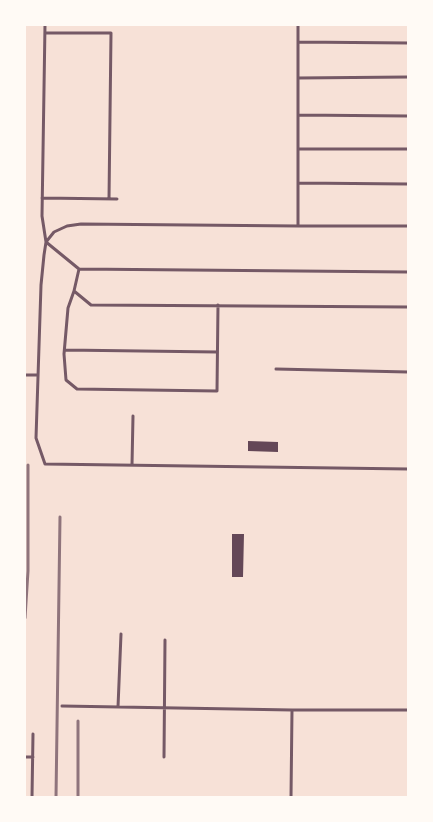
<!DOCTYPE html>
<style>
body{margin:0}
#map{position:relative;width:433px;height:822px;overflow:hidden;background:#f7e1d7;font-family:Lato,sans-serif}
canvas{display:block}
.frame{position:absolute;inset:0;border:26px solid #fffaf5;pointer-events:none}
</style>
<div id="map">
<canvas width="433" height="822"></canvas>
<div class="frame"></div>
</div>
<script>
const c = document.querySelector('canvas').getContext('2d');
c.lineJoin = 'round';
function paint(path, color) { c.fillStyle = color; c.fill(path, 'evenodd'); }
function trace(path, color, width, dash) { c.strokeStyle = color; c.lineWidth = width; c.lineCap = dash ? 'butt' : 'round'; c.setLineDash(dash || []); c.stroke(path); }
const building = new Path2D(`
 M248 441 278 442V452L248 451Z
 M232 534H244L243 577H232Z`);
const service = new Path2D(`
 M45 25 42 216 46 242 79 269
 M298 25V226H408
 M45 33H111L109 199
 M298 42 408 43
 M298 78 408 77
 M298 115 408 116
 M298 149H408
 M298 183 408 184
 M42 198 117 199
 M298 226 81 224 67 226 54 232 46 242 44 255 41 285 36 438 45 464 408 469
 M408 272 79 269 74 291 91 305 408 307
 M74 291 68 308 64 354 66 380 77 389 217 391 218 305
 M65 350 217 352
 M276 369 408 372
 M25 375H38
 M132 465 133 416
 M62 706 292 710H408
 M118 707 121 634
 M25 757H33
 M164 757 165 640
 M32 797 33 734
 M291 797 292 710`);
const rail = new Path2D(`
 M25 618 28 571V465
 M56 797 60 517
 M78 797V721`);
paint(building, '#644757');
trace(service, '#755966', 3);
trace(rail, '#8f747c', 3);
</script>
